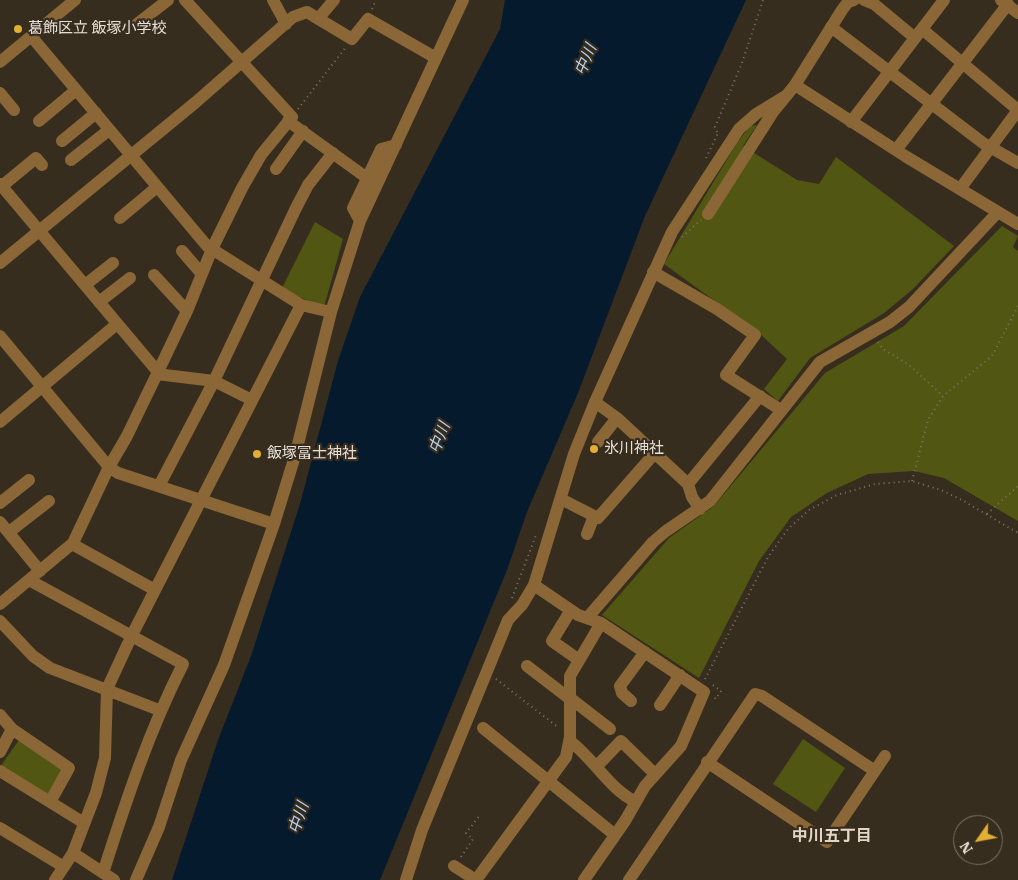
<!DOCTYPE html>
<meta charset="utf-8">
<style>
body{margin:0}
#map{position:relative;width:1018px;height:880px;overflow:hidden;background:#372d1e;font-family:"IBM Plex Serif",serif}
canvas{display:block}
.north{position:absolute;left:953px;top:815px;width:50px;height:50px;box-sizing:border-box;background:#372d1e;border:1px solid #7d7568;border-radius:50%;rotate:237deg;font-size:14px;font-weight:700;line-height:20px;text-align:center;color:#e7e0d7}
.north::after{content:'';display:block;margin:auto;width:18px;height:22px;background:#e2af34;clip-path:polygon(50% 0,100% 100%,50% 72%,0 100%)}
</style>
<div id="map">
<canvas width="1018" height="880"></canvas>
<div class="north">N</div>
</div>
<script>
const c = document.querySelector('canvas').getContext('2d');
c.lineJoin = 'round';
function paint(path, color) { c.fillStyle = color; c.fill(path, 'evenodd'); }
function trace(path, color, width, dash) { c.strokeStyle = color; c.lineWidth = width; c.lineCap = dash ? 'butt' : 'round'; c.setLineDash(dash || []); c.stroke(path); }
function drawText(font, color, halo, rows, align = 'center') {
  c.font = font + ' "IBM Plex Serif","Noto Sans JP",serif'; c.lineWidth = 4.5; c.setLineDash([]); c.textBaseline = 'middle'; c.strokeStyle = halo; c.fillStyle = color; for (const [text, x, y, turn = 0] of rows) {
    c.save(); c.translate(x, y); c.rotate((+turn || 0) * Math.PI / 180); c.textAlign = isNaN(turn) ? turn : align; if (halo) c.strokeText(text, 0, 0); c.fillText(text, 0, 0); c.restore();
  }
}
const green = new Path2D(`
 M757 125 743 146 797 180 819 184 836 157 954 246 913 289 884 313 810 358 778 401 764 389 787 359 759 333 664 264 737 143 750 126Z
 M315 222 343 239 324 307 281 290Z
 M1002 226 1018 236 1013 247 1018 251V521L944 478 914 471 868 474 827 493 791 517 759 561 699 678 602 615 669 538 714 506 825 373 904 326Z
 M803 739 845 768 816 812 773 784Z
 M19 740 62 769 48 797 0 767Z`);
const water = new Path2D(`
 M505 0H746L645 216 578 393 527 512 507 570 380 880H172L218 740 251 656 300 504 338 361 360 297 500 29Z`);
const path = new Path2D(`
 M372 9 376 0
 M298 109 346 47
 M717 132 715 127 742 63 763 0
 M706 158 718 133
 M682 237 701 220
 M878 342 883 349 908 364 943 396
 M912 481 928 420 943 396 992 356 1018 306
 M987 514 1018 486
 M512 598 536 535
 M496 679 559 728
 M705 679 768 557 788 529 809 510 837 495 875 484 912 481 941 490 962 500 1018 533
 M713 685 721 691 716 699 713 696
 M461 857 473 839 466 833 480 815`);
const minor = new Path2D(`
 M273 0 286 24
 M864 0 874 4 915 38
 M1001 0 1018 13
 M318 19 334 0
 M137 24 168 0
 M831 27 983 143 1018 163
 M922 29 1018 110
 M31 36 207 246 301 305 331 312
 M0 62 75 0
 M795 85 905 156 1018 224
 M0 93 14 110
 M39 121 76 90
 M288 121 367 178
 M851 122 944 0
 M62 141 96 113
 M896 150 1008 4
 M71 160 109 130
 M276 169 303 131
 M0 184 158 372
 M2 186 36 158 42 165
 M960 189 1018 110
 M708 214 773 112 795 85 842 10 848 2 854 0
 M120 218 157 187
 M360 221 353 208 381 149 396 145
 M182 251 202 274
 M0 263 196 102 293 17 307 12 352 39 368 19 436 58
 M653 272 717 309 755 335 726 375 781 410
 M154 275 187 311
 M85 285 113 263
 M99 302 130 278
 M0 336 109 467 118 473 274 524
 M157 374 214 381 252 400
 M595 402 617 418 688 484
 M0 422 117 324
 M598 442 617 418
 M159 486 214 381 296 208 308 185 333 153
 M561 499 598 518 654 454
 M0 503 29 480
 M700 509 692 497 688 484 760 396
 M0 522 40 571
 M9 532 49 501
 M587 534 594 516
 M72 544 155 590
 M29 580 183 664C149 731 126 801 103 873
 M534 585 578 615 601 623 704 692 681 746 645 786 625 821 584 880
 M0 604 73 543 109 467 127 436 156 376 187 311 212 249 242 188 261 155 292 117 185 0
 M571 610 552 641 579 660
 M588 617 653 542 666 531 710 501 820 362 890 322 909 307 998 212
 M0 621 33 656 50 668 159 710
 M527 666 570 699
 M570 698 610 729
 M631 701 622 693 620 686 645 652
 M660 705 680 675
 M0 715 12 729 0 752
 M483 728 615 835
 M12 729 69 768 50 802
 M570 741C594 759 609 789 636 802
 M707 762 827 842 885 756
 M597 766 621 741 655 774
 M0 771 84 823
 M0 828 64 867
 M73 853 114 880
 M454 866 476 880
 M55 880 73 853 96 793 105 758 107 689 132 635 301 305
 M136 880 159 827 181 760 224 665 274 524 295 456 331 312 360 221 463 0
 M406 880 422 830 508 620 522 605 534 585 574 454 595 402 672 232 739 129 756 114 787 95
 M476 880 566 757 570 737V676L601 623
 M629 880 755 694 762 696 875 771`);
const markers = [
 [18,29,5,"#e2af34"],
 [594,449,5,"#e2af34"],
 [257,454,5,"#e2af34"]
];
const poiNames = [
 ["葛飾区立 飯塚小学校",28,29],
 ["氷川神社",604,449],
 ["飯塚冨士神社",267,454]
];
const waterNames = [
 ["中川",586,60,-67],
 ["中川",440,438,-69],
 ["中川",299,818,-72]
];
const neighbourhoodNames = [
 ["中川五丁目",832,836]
];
paint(green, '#515712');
paint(water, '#051a2d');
trace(path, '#7e7568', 2, [1, 4]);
trace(minor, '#8b6637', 12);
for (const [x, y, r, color] of markers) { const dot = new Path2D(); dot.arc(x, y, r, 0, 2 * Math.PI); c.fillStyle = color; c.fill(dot); trace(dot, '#372d1e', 2); }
drawText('15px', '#e7e0d7', '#372d1e', poiNames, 'left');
drawText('italic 16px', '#b2d3f4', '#372d1e', waterNames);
drawText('bold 16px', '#e3d5c3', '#372d1e', neighbourhoodNames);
</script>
